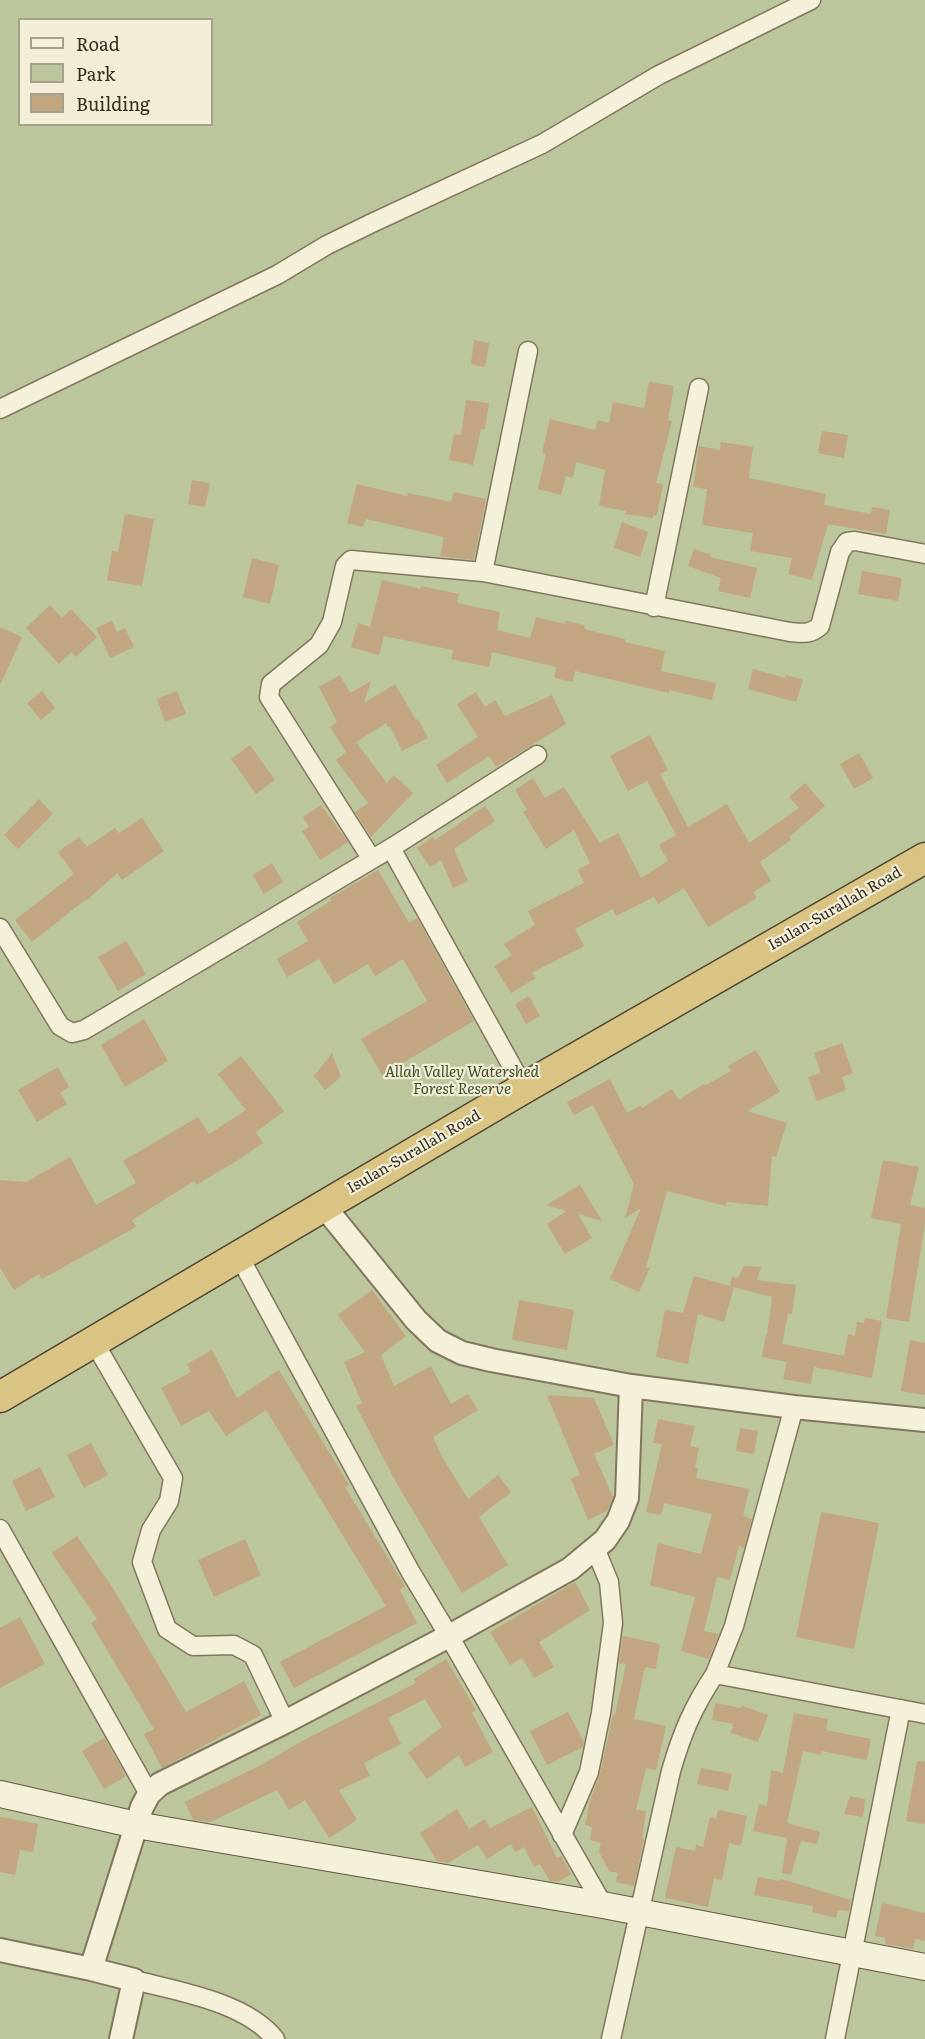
<!DOCTYPE html>
<style>
body{margin:0}
#map{position:relative;width:925px;height:2039px;overflow:hidden;background:#e9e3c7;font-family:Literata,serif}
canvas{display:block}
.legend{position:absolute;left:18px;top:18px;width:195px;height:108px;box-sizing:border-box;background:#f1edd6;border:2px solid #a5a08d;margin:0;padding:8px 10px;list-style:none;font-size:18px;color:#342d20}
.legend li{display:flex;align-items:center;gap:12px;height:30px}
.legend b{width:30px;border:2px solid #a5a08d}
</style>
<div id="map">
<canvas width="925" height="2039"></canvas>
<ul class="legend">
<li><b style="height:8px;background:#f5f0d9"></b>Road</li>
<li><b style="height:16px;background:#bbc69c"></b>Park</li>
<li><b style="height:16px;background:#c2a581"></b>Building</li>
</ul>
</div>
<script>
const c = document.querySelector('canvas').getContext('2d');
c.lineJoin = 'round';
function paint(path, color) { c.fillStyle = color; c.fill(path, 'evenodd'); }
function trace(path, color, width, dash) { c.strokeStyle = color; c.lineWidth = width; c.lineCap = dash ? 'butt' : 'round'; c.setLineDash(dash || []); c.stroke(path); }
function drawText(font, color, halo, rows, align = 'center') {
  c.font = font + ' Literata,serif'; c.lineWidth = 4.5; c.setLineDash([]); c.textBaseline = 'middle'; c.strokeStyle = halo; c.fillStyle = color; for (const [text, x, y, turn = 0] of rows) {
    c.save(); c.translate(x, y); c.rotate((+turn || 0) * Math.PI / 180); c.textAlign = isNaN(turn) ? turn : align; if (halo) c.strokeText(text, 0, 0); c.fillText(text, 0, 0); c.restore();
  }
}
const green = new Path2D(`
 M0 0H925V2039H0ZM20 20H212V124H20Z`);
const building = new Path2D(`
 M474 340 489 343 485 367 471 364Z
 M649 382 674 386 668 420 672 421 656 483 663 484 657 516 653 515V518L625 514 626 511 599 506 605 470 576 462 573 478 566 476 561 495 538 489 546 454 542 453 550 419 595 430 598 420 609 423 613 402 644 408Z
 M466 400 489 403 485 429H481L473 465 449 460 454 434 461 435Z
 M822 431 848 435 844 458 818 453Z
 M721 442 753 447 749 478 826 494 824 505 871 514 872 507 890 510 886 534 828 524 812 580 788 574 792 558 750 551 753 533 702 525 707 489 693 487 699 446 720 450Z
 M192 480 210 483 205 507 188 504Z
 M357 484 407 496 408 493 451 502 454 492 486 499 474 560 440 556 444 537 366 519 363 527 347 523Z
 M125 514 154 519 142 586 107 580 112 551 118 552Z
 M622 522 648 532 640 557 614 548Z
 M694 549 711 555 710 557 757 568 750 598 718 591 721 578 688 566Z
 M252 558 279 565 270 604 243 597Z
 M862 571 902 578 898 601 858 594Z
 M382 580 420 589 421 586 459 594 457 603 500 612 497 630 530 638 536 617 565 624 566 621 585 625 584 629 625 639V642L665 651 661 671 716 683 712 700 669 690V693L575 671 573 682 554 678 556 667 492 652 489 667 451 659 453 650 384 636 379 655 351 647 358 623 370 627Z
 M50 605 62 618 71 609 97 637 76 657 71 652 59 664 26 628Z
 M112 621 117 632 125 628 134 647 110 658 96 628Z
 M0 627 22 637 0 685Z
 M753 669 785 678 786 675 803 680 796 702 748 689Z
 M340 675 350 693 371 681 364 703 395 684 416 720 418 719 428 738 402 751 390 726 388 727 386 723 356 742 387 783 394 775 413 793 371 837 355 812 368 803 336 760 346 752 330 727 337 722 319 687Z
 M42 691 55 708 41 720 27 703Z
 M177 691 186 714 165 722 157 699Z
 M476 692 485 707 495 700 505 716 552 695 566 724 496 767 489 756 447 783 436 765 478 737 457 704Z
 M650 735 668 770 660 774 688 827 727 804 749 843 799 808 789 797 805 783 825 806 789 837 791 840 760 862 771 881 753 892 757 898 708 927 684 888 658 904 654 897 616 916 613 909 575 929 584 946 532 973 536 978 511 993 494 966 512 955 504 944 535 925 528 911 584 883 578 870 590 863 574 830 546 849 523 812 527 810 515 790 533 778 545 798 564 787 600 843 618 833 641 878 668 861 659 845 676 835 647 781 628 791 610 756Z
 M250 745 275 780 256 794 231 759Z
 M859 753 873 778 854 789 840 764Z
 M39 799 53 814 18 849 4 835Z
 M321 805 348 842 320 860 302 831 309 827 303 817Z
 M485 806 495 821 454 849 468 881 453 888 441 860 430 867 417 848 433 837 435 840Z
 M142 818 164 851 122 880 117 873 86 901 85 900 32 942 15 920 74 874 58 852 79 837 87 847 115 828 119 833Z
 M272 863 283 882 264 894 253 875Z
 M378 870 409 923 417 918 474 1021 382 1075 361 1039 427 1001 403 959 375 976 368 964 334 984 319 959 287 977 277 959 308 941 297 922 331 901 330 898Z
 M126 941 146 974 118 991 98 957Z
 M529 996 540 1016 526 1024 515 1004Z
 M144 1019 168 1061 125 1087 101 1045Z
 M842 1043 853 1073 842 1077 846 1090 817 1101 808 1077 821 1073 814 1053Z
 M756 1050 780 1092 747 1111 787 1123 776 1157 772 1156 768 1206 727 1202 726 1206 667 1191 646 1267 650 1268 639 1292 610 1279 641 1208 625 1218 634 1184 593 1105 574 1115 567 1102 610 1079 627 1113 641 1105 642 1108 672 1089 679 1100 704 1084 706 1085 731 1071 728 1066Z
 M332 1053 341 1077 325 1090 314 1076Z
 M241 1056 284 1111 256 1132 263 1143 238 1160 196 1185 194 1181 132 1220 136 1227 42 1279 39 1274 14 1290 0 1268V1180L26 1182 70 1157 96 1205 136 1183 123 1161 198 1117 209 1134 246 1110 218 1074Z
 M58 1067 69 1087 60 1093 67 1104 37 1122 18 1090Z
 M883 1160 919 1167 910 1205 925 1208V1223L909 1322 886 1318 901 1224 871 1218Z
 M580 1185 602 1221 578 1214 592 1238 565 1254 547 1224 567 1211 546 1205Z
 M744 1266 761 1267 757 1280 796 1285 792 1314H788L782 1344 844 1356 848 1334 855 1336 857 1322 864 1323 865 1318 882 1321 872 1378 814 1367 811 1384 783 1379 787 1362 762 1357 766 1334 767 1335 772 1297 734 1287 724 1322 698 1314 688 1364 656 1357 665 1310 683 1313 694 1276 730 1286 732 1277 738 1278Z
 M372 1290 406 1336 381 1355 394 1386 431 1366 451 1404 468 1394 478 1410 433 1437 442 1457 468 1499 498 1475 511 1492 479 1517 508 1565 462 1593 397 1484 356 1406 362 1403 344 1362 365 1352 338 1315Z
 M519 1300 574 1310 567 1350 512 1340Z
 M910 1340 925 1343V1395L901 1391Z
 M212 1350 237 1398 279 1370 349 1485 345 1487 405 1586 400 1590 417 1623 294 1688 280 1662 386 1606 266 1410 226 1436 209 1411 181 1426 161 1388 191 1372 187 1364Z
 M547 1395 594 1398 614 1445 594 1454 613 1497 607 1511 588 1520 571 1479 580 1475Z
 M658 1419 695 1426 690 1446 699 1448 695 1468H698L696 1478 749 1489 743 1516 752 1519 744 1548 739 1546 730 1580 717 1577 704 1631 719 1634 709 1659 681 1651 695 1597 650 1585 658 1543 701 1554 712 1514 664 1503 661 1515 646 1512 662 1444 653 1443Z
 M740 1428 758 1431 754 1454 736 1451Z
 M91 1443 108 1475 84 1488 67 1455Z
 M40 1467 55 1497 26 1511 12 1481Z
 M821 1512 879 1523 854 1649 796 1637Z
 M77 1536 114 1590 186 1712 244 1681 261 1715 162 1768 144 1734 154 1729 91 1623 97 1619 52 1553Z
 M245 1539 261 1575 214 1597 198 1560Z
 M575 1582 590 1610 539 1642 554 1667 534 1678 522 1658 510 1665 490 1632Z
 M20 1617 45 1664 0 1688V1628Z
 M623 1636 660 1644 656 1669 645 1667 634 1719 666 1726 656 1770 646 1768 636 1810 646 1811 642 1838 644 1839 634 1886 616 1882 618 1873 609 1871 599 1852 601 1843 590 1840 592 1827 585 1825 590 1801 600 1774 613 1714 615 1715 626 1664 619 1663Z
 M446 1659 476 1710 472 1713 493 1752 465 1767 459 1755 427 1779 408 1753 442 1727 425 1699 388 1718 401 1744 364 1763 370 1776 339 1790 357 1820 329 1838 305 1800 289 1810 277 1790 210 1822 193 1820 185 1802 263 1764 302 1741 416 1683 414 1679Z
 M715 1703 741 1708 742 1706 768 1715 758 1742 731 1733 733 1724 712 1720Z
 M568 1712 584 1742 583 1747 547 1765 530 1731Z
 M794 1713 828 1719 826 1730 871 1739 867 1760 822 1751 821 1755 803 1751 787 1823 820 1832 817 1844 801 1841 791 1875 782 1873 787 1838 753 1831 759 1804 767 1806 771 1770 783 1773Z
 M104 1738 126 1776 104 1789 82 1751Z
 M917 1761 925 1762V1824L906 1821Z
 M701 1768 732 1774 728 1791 697 1784Z
 M850 1796 865 1799 863 1817 844 1814Z
 M532 1807 557 1858 561 1856 571 1874 558 1882 550 1881 540 1864 534 1867 524 1847 515 1852 511 1844 487 1859 478 1845 448 1863 437 1861 420 1833 457 1809 469 1829 485 1819 490 1828Z
 M718 1810 747 1816 741 1846 729 1843 722 1880 714 1878 708 1907 665 1898 676 1847 695 1851 696 1845 703 1847 710 1817 716 1818Z
 M0 1817 38 1824 33 1852 20 1850 15 1875 0 1872Z
 M758 1877 780 1881 781 1879 851 1900 849 1911 838 1910 836 1918 812 1912 813 1906 754 1895Z
 M882 1903 925 1913V1941L915 1939 913 1949 885 1944 886 1938 875 1936Z`);
const minor = new Path2D(`
 M0 409 277 275 327 245 372 223 542 144 659 75 811 0
 M483 572 528 351
 M654 607 699 388
 M391 848 524 1088
 M371 858 269 697 271 684 319 645 332 622 345 566 351 560 483 572 790 632C801 633 810 635 820 626L840 552 847 542 855 541 925 554
 M0 928 60 1026 72 1033 84 1030 391 848 537 755
 M239 1256 410 1571 449 1636 603 1905
 M94 1342 173 1478 169 1501 151 1530 142 1562 167 1629 193 1646 234 1645 253 1655 285 1722
 M794 1407 734 1626 715 1674 925 1714
 M0 1529 149 1794
 M562 1835 589 1772 601 1713 613 1623 609 1582 595 1548
 M134 1980C177 1991 246 2002 275 2039
 M611 2039 671 1771C682 1733 693 1707 715 1674
 M835 2039 901 1709`);
const tertiary = new Path2D(`
 M323 1205 416 1320 438 1341 462 1353 491 1360 631 1386 794 1407 925 1420
 M0 1950 91 1969 134 1980 121 2039
 M91 1969 142 1807 149 1794 160 1784 285 1722 449 1636 570 1569 605 1540 618 1521 627 1498 631 1386`);
const secondary = new Path2D(`
 M0 1794 136 1825 603 1905 925 1967`);
const trunk = new Path2D(`
 M0 1397 524 1088 925 858`);
const streetNames = [
 ["Isulan-Surallah Road",835,909,-30],
 ["Isulan-Surallah Road",414,1152,-30]
];
const parkNames = [
 ["Allah Valley Watershed",462,1073],
 ["Forest Reserve",462,1090]
];
paint(green, '#bbc69c');
paint(building, '#c2a581');
trace(minor, '#82765e', 21);
trace(tertiary, '#82765e', 26);
trace(secondary, '#645742', 28);
trace(trunk, '#514432', 33);
trace(minor, '#f5f0d9', 18);
trace(tertiary, '#f5f0d9', 22);
trace(secondary, '#f5f0d9', 26);
trace(trunk, '#dac483', 30);
drawText('15px', '#342d20', '#f1edd6', streetNames);
drawText('italic 15px', '#404e29', '#f1edd6', parkNames);
</script>
